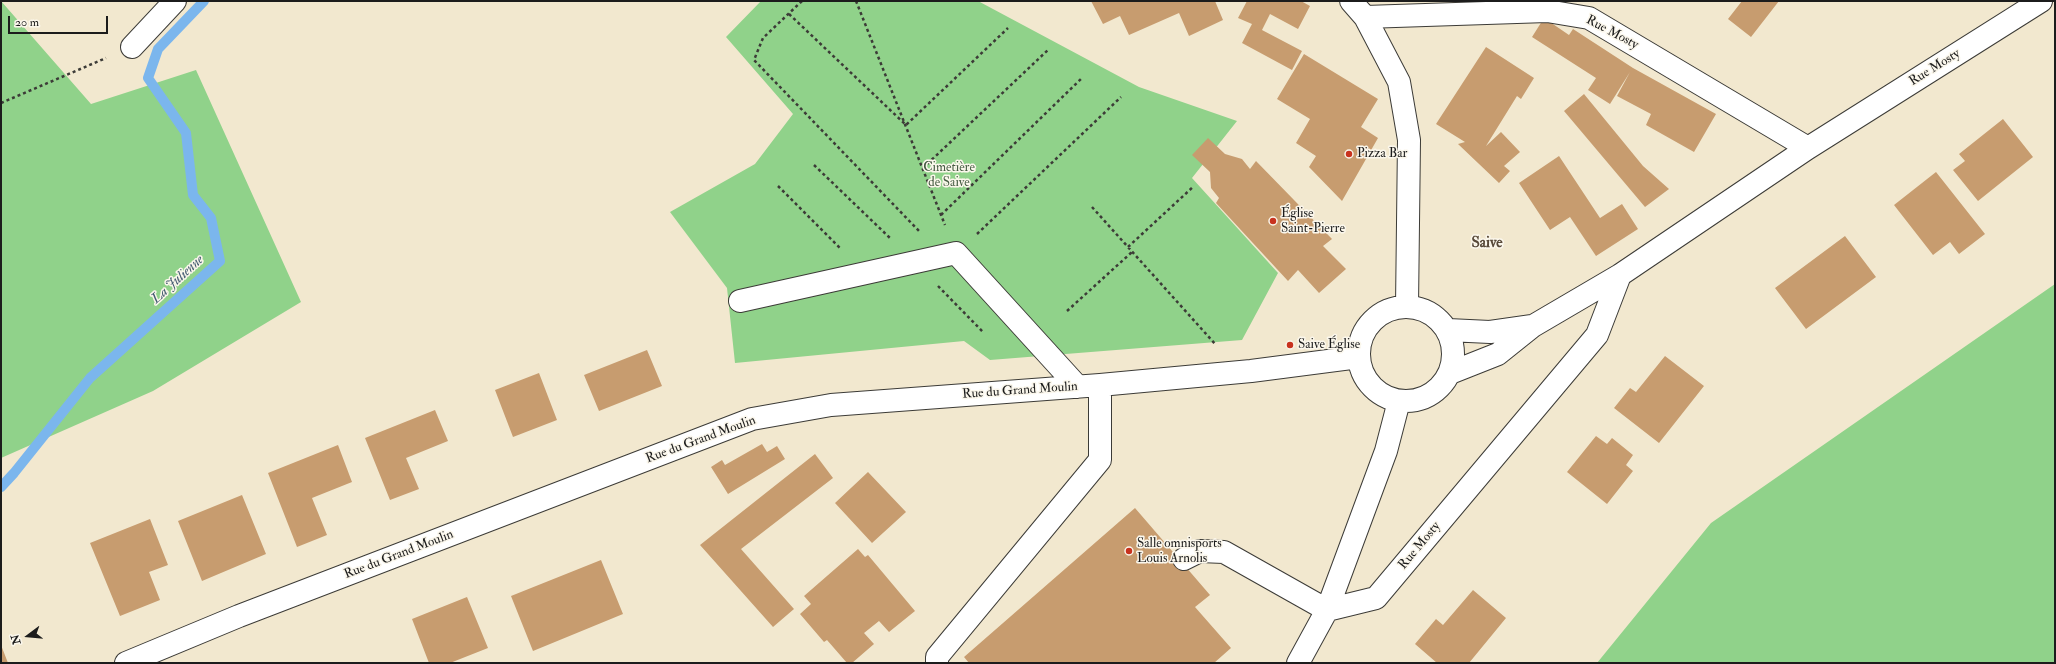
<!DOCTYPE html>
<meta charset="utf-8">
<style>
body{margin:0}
#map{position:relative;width:2056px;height:664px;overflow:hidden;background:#f2e8cf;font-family:"IM FELL Double Pica",serif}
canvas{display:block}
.frame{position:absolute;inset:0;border:2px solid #1c1c1c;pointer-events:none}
.north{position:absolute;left:8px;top:616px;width:40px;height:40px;-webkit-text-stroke:3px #fbf7ec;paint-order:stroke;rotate:254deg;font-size:11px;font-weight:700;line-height:16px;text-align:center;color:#1c1c1c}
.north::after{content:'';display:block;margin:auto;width:14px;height:18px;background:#1c1c1c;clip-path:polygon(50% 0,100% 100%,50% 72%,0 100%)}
.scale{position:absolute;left:8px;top:16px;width:100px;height:18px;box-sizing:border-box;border:2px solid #1c1c1c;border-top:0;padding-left:5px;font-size:12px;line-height:14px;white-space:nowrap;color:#1c1c1c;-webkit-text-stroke:3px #fbf7ec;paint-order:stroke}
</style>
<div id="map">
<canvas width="2056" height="664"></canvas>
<div class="frame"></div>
<div class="north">N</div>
<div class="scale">20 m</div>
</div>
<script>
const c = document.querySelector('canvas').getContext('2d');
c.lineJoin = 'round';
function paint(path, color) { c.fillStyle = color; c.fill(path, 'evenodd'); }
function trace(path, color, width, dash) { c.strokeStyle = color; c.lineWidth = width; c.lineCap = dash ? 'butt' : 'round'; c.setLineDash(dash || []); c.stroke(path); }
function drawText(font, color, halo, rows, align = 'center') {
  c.font = font + ' "IM FELL Double Pica",serif'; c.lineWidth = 3; c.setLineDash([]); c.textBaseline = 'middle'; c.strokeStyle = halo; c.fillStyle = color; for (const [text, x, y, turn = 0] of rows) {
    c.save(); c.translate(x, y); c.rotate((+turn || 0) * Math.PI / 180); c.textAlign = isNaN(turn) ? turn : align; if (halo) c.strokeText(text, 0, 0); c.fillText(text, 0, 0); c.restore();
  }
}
const green = new Path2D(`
 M1 1 91 104 196 70 301 302 153 391 1 458Z
 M761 1H978L1139 87 1237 121 1192 178 1278 273 1242 340 990 360 964 341 735 363 727 288 670 212 755 164 793 114 726 37Z
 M2055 284V663H1597L1711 523Z`);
const stream = new Path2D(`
 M1 487 14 473 90 378 220 261 211 218 193 195 186 133 148 78 158 49 204 1`);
const building = new Path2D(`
 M1091 1H1215L1223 20 1189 36 1179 13 1129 35 1120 16 1103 24Z
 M1247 1H1301L1310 6 1298 29 1270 14 1262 30 1302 51 1292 70 1242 43 1252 24 1238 18Z
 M1449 1H1503V3L1465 8Z
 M1742 1H1779L1751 37 1728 19Z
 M1544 18 1569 35 1573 29 1633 68 1716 114 1694 152 1646 125 1651 114 1617 96 1630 72 1610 104 1588 90 1596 78 1532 37Z
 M1486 47 1534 78 1521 99 1517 96 1486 146 1501 132 1520 152 1504 166 1510 171 1499 183 1458 144 1465 142 1436 124Z
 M1304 54 1378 99 1361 127 1378 138 1342 201 1309 167 1316 156 1296 143 1310 119 1277 99Z
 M1584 94 1643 166 1669 189 1645 207 1564 111Z
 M2003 119 2033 157 1978 201 1953 170 1965 161 1959 154Z
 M1208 138 1225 154 1242 159 1250 169 1256 161 1332 239 1323 246 1346 269 1319 293 1298 270 1288 281 1216 203 1219 198 1211 188 1210 172 1192 155Z
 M1559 156 1600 218 1622 204 1638 229 1596 256 1570 217 1550 230 1519 183Z
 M1936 172 1985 234 1959 254 1950 242 1933 255 1894 205Z
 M1845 236 1876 277 1806 329 1775 288Z
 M647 350 662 386 599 411 584 375Z
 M1665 356 1704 386 1659 443 1614 408 1630 388 1636 392Z
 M539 373 557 420 513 437 495 390Z
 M435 410 448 441 406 458 419 489 390 500 365 438Z
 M1596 436 1607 444 1612 438 1633 455 1626 465 1633 471 1607 504 1567 472Z
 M762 444 767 452 777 446 785 459 728 494 711 467 722 460 725 465Z
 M338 445 352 482 312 498 327 535 297 547 268 473Z
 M815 454 833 478 741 549 794 609 773 627 700 545Z
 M868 472 906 512 872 543 835 503Z
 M242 495 266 554 202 581 178 521Z
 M1135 508 1210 595 1195 607 1231 648 1214 663H969L964 657Z
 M150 519 168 565 149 572 160 600 120 616 90 543Z
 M858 549 865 557 868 555 915 611 889 632 879 621 864 633 874 644 852 663H847L827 640 824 642 800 614 811 604 804 596Z
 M601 560 623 614 533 651 511 596Z
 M1473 590 1506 618 1469 663H1437L1415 644 1436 619 1443 625Z
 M467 597 488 648 450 663H429L412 619Z
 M1 645 8 663H1Z`);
const path = new Path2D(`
 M802 1 763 38 754 60 919 231
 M856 1 945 225
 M789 14 906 125 1008 28
 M1 103 106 58
 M814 165 891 239
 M923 168 1049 49
 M778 186 841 249
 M1092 207 1216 345
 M941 215 1083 77
 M977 234 1121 97
 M1128 247 1194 186
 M938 286 984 333
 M1067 311 1132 252`);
const minor = new Path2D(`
 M1351 1 1365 17 1399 82 1409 140 1407 306
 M1365 17 1547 11 1589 18 1808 148
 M132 47 175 1
 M740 301 956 253 1078 387
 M1359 354a47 47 0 1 1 94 0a47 47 0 1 1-94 0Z
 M1448 330 1490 332 1532 326
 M1450 373 1498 354 1533 326 1620 275 1808 148 2041 1
 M1184 559 1200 551 1224 552 1327 610
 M1327 610 1376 598 1597 335 1620 275
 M126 663 239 616 752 419 831 405 1100 385 1251 371 1359 357
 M937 663V657L1100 460V385
 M1298 663 1327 610 1343 567 1386 451 1399 401`);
const markers = [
 [1349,154,4,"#c8321e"],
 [1273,221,4,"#c8321e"],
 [1290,345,4,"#c8321e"],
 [1129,551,4,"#c8321e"]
];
const streetNames = [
 ["Rue Mosty",1612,33,28],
 ["Rue Mosty",1935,68,-32],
 ["Rue du Grand Moulin",1020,391,-4],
 ["Rue du Grand Moulin",701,440,-20],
 ["Rue Mosty",1420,546,-50],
 ["Rue du Grand Moulin",399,555,-21]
];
const poiNames = [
 ["Pizza Bar",1357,154],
 ["Église",1281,214],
 ["Saint-Pierre",1281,229],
 ["Saive Église",1298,345],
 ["Salle omnisports",1137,544],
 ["Louis Arnolis",1137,559]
];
const parkNames = [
 ["Cimetière",949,168],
 ["de Saive",949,183]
];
const waterNames = [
 ["La Julienne",178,280,-42]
];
const quarterNames = [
 ["Saive",1487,244]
];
paint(green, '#90d28a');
trace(stream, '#7bb6ed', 10);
paint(building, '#c79c6f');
trace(minor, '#3c3b37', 24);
trace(path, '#3c3b37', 2.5, [3, 3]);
trace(minor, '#fff', 22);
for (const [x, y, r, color] of markers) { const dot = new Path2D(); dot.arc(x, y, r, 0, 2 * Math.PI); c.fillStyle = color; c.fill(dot); trace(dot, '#fbf7ec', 1.5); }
drawText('13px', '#1c1c1c', '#fbf7ec', streetNames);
drawText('13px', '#1c1c1c', '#fbf7ec', poiNames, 'left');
drawText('13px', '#455c42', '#fbf7ec', parkNames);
drawText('italic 14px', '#425a70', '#fbf7ec', waterNames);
drawText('bold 15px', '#584939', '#fbf7ec', quarterNames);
</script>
